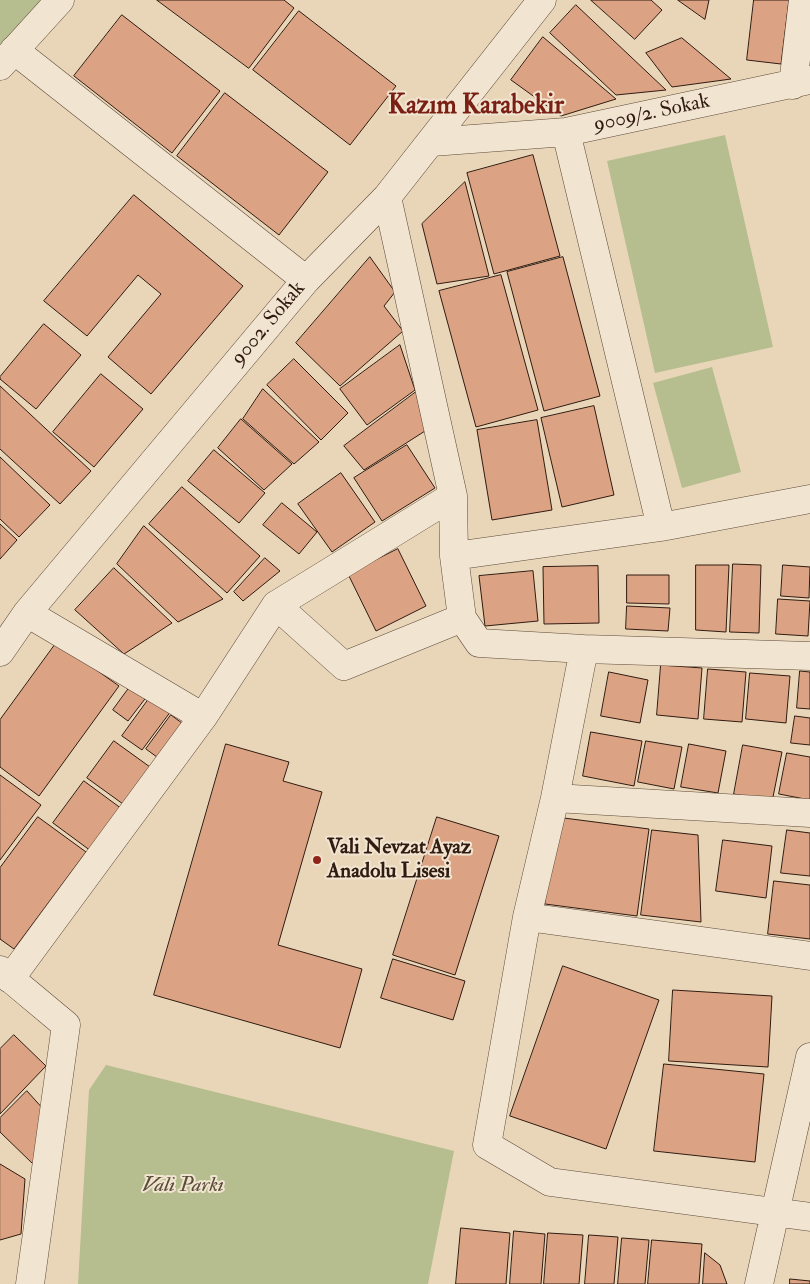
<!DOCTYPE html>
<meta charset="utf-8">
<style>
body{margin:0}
canvas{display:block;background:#e9d6b8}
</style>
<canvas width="810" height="1284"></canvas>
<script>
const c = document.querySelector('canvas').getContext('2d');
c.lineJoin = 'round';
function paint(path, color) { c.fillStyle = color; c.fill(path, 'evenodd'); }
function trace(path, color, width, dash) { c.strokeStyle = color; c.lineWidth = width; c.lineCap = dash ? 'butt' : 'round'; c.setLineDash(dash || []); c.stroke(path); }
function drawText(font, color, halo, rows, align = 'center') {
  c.font = font + ' "IM FELL Double Pica",serif'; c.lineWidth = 4; c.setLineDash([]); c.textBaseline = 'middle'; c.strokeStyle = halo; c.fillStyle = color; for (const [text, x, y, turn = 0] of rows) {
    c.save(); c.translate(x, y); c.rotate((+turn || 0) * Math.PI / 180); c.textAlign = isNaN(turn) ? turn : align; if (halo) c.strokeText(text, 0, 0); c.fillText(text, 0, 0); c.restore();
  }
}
const green = new Path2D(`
 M0 0H45L0 44Z
 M725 135 773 347 655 373 607 161Z
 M712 367 741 472 682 488 653 383Z
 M106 1065 454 1151 428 1284H78L89 1090Z`);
const building = new Path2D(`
 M157 0H284L294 8 249 68Z
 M591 0H651L662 10 635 39Z
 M678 0H709L705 19Z
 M754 0H789L781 64 747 60Z
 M576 5 666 90 616 95 550 33Z
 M299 11 396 86 350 145 253 70Z
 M122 15 220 91 172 153 74 76Z
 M543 37 616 99 561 116 511 80Z
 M682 38 731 79 672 87 646 53Z
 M225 93 328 172 279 235 177 156Z
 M533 155 560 256 494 274 467 173Z
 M465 182 489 276 437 284 422 224Z
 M134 195 243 286 151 394 108 357 161 294 138 275 87 336 44 301Z
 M370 257 395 292 384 306 403 331 340 386 296 343Z
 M563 257 600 396 544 411 507 272Z
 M501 275 538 410 476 427 439 291Z
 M44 324 81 355 36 409 0 379V377Z
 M400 345 415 390 367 425 340 389Z
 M294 359 348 413 321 440 267 385Z
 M101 374 143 409 94 467 53 432Z
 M0 386 91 471 60 504 0 449Z
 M263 389 319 442 294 464 243 419Z
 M416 392 425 431 364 470 344 446Z
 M594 406 614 495 562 507 541 418Z
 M241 419 292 464 264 490 218 448Z
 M537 420 552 510 492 520 477 430Z
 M407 445 435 488 382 521 354 478Z
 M214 450 265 493 239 523 188 481Z
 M0 457 50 505 19 537 0 519Z
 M341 473 375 522 332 552 298 504Z
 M182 487 260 556 227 593 149 524Z
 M282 503 317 532 299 554 263 525Z
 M0 524 17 540 0 559Z
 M144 526 223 599 178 622 117 564Z
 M398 549 426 606 376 631 348 574Z
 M265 558 280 571 243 601 234 592Z
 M733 564 761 565 759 633 730 632Z
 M696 565H729L726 632 696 630Z
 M783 565 810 567 809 598 781 596Z
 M598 566 599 623 544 624 543 567Z
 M114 568 172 623 124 654 75 610Z
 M533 571 538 621 485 626 479 576Z
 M627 575H669V604L627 603Z
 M778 599 810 601 808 636 776 634Z
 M627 606 670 608 668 631 626 629Z
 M57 642 119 686 39 796 0 767V720Z
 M661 665 702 668 698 719 657 715Z
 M708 669 746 672 742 722 704 719Z
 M800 671 810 672V709L797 708Z
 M609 672 648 680 640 723 601 716Z
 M750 673 790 676 786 723 746 719Z
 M132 684 148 695 128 721 113 710Z
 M151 696 171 711 142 750 122 736Z
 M171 715 186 726 161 760 146 749Z
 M795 716 810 718V745L791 743Z
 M591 732 642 741 634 786 583 776Z
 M114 741 150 767 123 804 87 778Z
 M646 741 682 747 674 789 638 782Z
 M226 744 289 762 283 781 322 792 278 945 362 969 340 1048 154 995Z
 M689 744 726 751 718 793 681 787Z
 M743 745 782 752 772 802 734 794Z
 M787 753 810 757V800L779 794Z
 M0 775 41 805 0 860Z
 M84 781 122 809 91 851 53 823Z
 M38 817 86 852 14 949 0 939V868Z
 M437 817 499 836 455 975 393 955Z
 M556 817 649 829 637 916 545 904Z
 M652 830 698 835 701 922 641 915Z
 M787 830 810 833V876L781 873Z
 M723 840 772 846 766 898 716 891Z
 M774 881 810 885V939L768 934Z
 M393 959 465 981 453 1020 381 998Z
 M563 966 659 1000 606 1149 510 1116Z
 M673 990 772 996 768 1067 669 1061Z
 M14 1035 46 1066 0 1114V1049Z
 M664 1064 764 1074 755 1162 654 1151Z
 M27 1091 45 1111 33 1164 0 1132V1118Z
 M0 1164 25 1179 21 1234 0 1240Z
 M461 1228 510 1233 506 1284H456Z
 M514 1231 545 1234 541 1284H510Z
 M548 1233 583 1235 579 1284H544Z
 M589 1235 618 1237 614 1284H585Z
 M622 1238 649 1240 645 1284H618Z
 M652 1240 702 1244 699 1284H648Z
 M705 1253 720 1265 727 1284H703Z
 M790 1279 810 1281V1284H790Z`);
const minor = new Path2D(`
 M14 50 306 280
 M0 66 60 0
 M793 85 803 0
 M566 132 661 527
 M432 142 566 132 810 80
 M387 197 453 496 454 556 462 618
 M454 556 661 527 810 499
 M276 605 453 496
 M27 613 203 717 276 605 344 666 462 618 479 643 584 649 810 656
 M584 649 555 798 527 917 487 1145 550 1182 810 1217
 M0 652 27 613 306 280 387 197 542 0
 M555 798 810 813
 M527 917 810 956
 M0 970 66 1025 30 1284
 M10 979 203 717
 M759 1284 810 1057`);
const markers = [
 [317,860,5,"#8f2418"]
];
const streetNames = [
 ["9009/2. Sokak",652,114,-12],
 ["9002. Sokak",269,324,-50]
];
const poiNames = [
 ["Vali Nevzat Ayaz",327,848],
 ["Anadolu Lisesi",327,872]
];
const parkNames = [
 ["Vali Parkı",183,1186]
];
const districtNames = [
 ["Kazım Karabekir",476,107]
];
paint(green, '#b6be8f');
paint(building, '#dba383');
trace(building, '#301b11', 1);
trace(minor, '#5e4a3b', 29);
trace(minor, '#f1e4d1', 28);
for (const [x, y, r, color] of markers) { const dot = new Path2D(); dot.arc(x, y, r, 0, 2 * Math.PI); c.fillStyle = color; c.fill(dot); trace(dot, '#f1e4d1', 2); }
drawText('21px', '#301b11', '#f1e4d1', streetNames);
drawText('bold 21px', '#301b11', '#f1e4d1', poiNames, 'left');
drawText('italic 21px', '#584c37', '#f1e4d1', parkNames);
drawText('bold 26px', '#7a1f14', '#f1e4d1', districtNames);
</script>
